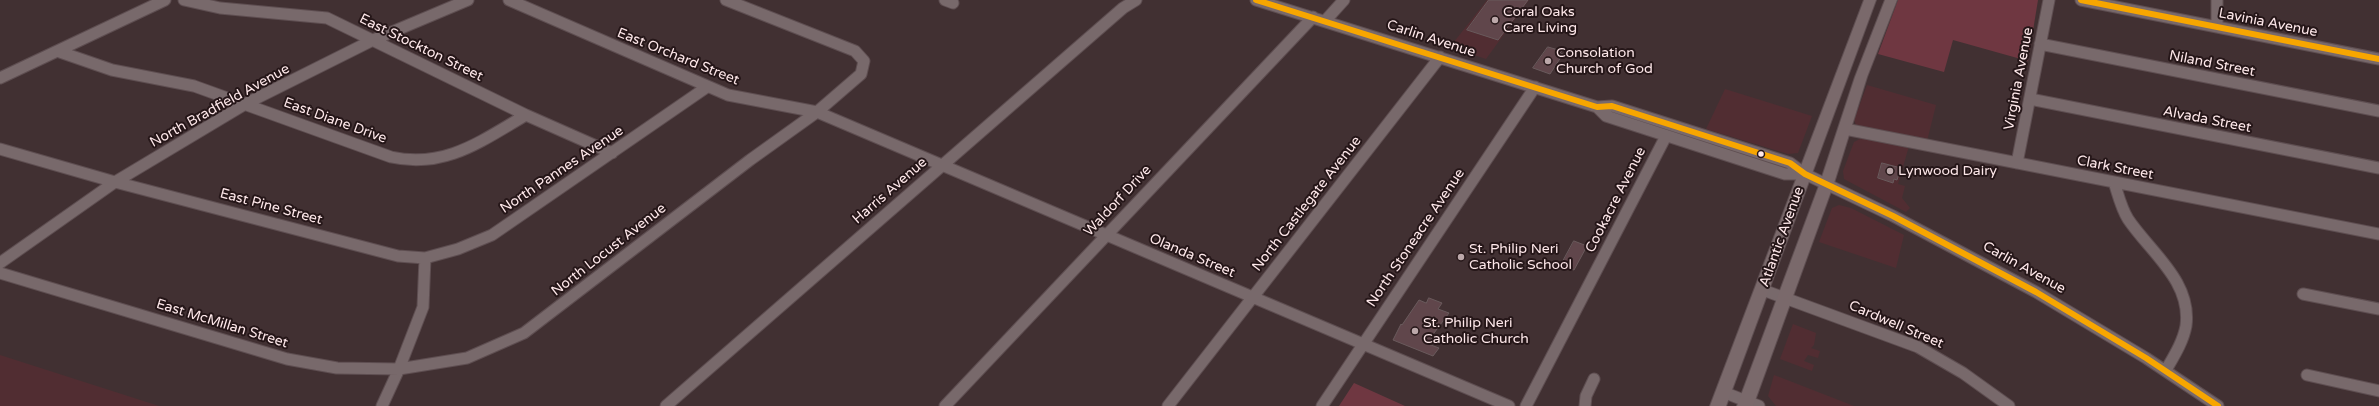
<!DOCTYPE html>
<style>
body{margin:0}
canvas{display:block;background:#413032}
</style>
<canvas width="2379" height="406"></canvas>
<script>
const c = document.querySelector('canvas').getContext('2d');
c.lineJoin = 'round';
function paint(path, color) { c.fillStyle = color; c.fill(path, 'evenodd'); }
function trace(path, color, width, dash) { c.strokeStyle = color; c.lineWidth = width; c.lineCap = dash ? 'butt' : 'round'; c.setLineDash(dash || []); c.stroke(path); }
function drawText(font, color, halo, rows, align = 'center') {
  c.font = font + ' "Varela Round",sans-serif'; c.lineWidth = 4; c.setLineDash([]); c.textBaseline = 'middle'; c.strokeStyle = halo; c.fillStyle = color; for (const [text, x, y, turn = 0] of rows) {
    c.save(); c.translate(x, y); c.rotate((+turn || 0) * Math.PI / 180); c.textAlign = isNaN(turn) ? turn : align; if (halo) c.strokeText(text, 0, 0); c.fillText(text, 0, 0); c.restore();
  }
}
const built = new Path2D(`
 M1487 0H1529L1486 59 1450 47Z
 M1867 85 1936 105 1927 141 1856 125 1854 120Z
 M1725 89 1812 116 1798 153 1788 154 1706 129Z
 M1864 137 1909 146 1898 184 1905 186 1902 198 1910 208 1906 212 1844 179 1843 171 1854 142Z
 M1839 205 1851 208 1904 235 1896 268 1819 242 1832 208Z
 M1793 324 1816 333 1814 345 1811 348 1820 351 1818 358 1808 355 1804 361 1814 365 1812 371 1780 359Z
 M0 355 159 406H0Z
 M1774 375 1782 378 1854 406H1776L1768 396Z`);
const green = new Path2D(`
 M1898 0H2038L2028 61 1953 40 1944 72 1878 54Z
 M1354 383 1405 406H1339Z`);
const building = new Path2D(`
 M1489 0H1528L1498 40 1467 30Z
 M1548 47 1562 51 1560 53 1563 54 1550 74 1533 68Z
 M1882 163 1901 168 1897 180 1894 179 1893 183 1878 178Z
 M1574 241 1587 246 1574 270 1561 265Z
 M1429 298 1442 303 1438 309 1449 313 1431 337 1432 338 1428 344 1439 348 1433 356 1393 340 1401 324 1402 325 1419 300 1426 303Z`);
const minor = new Path2D(`
 M184 0 220 8 327 18 526 115 612 153
 M509 0 728 95 817 112 1509 406
 M945 0 953 3
 M1256 0 1597 107 1612 106 1790 163 1805 174 1893 216 2036 292 2146 358 2218 406
 M2081 0 2379 59
 M2217 0V27
 M1325 21 1344 0
 M2040 44 2379 111
 M60 52 112 70 194 86 391 157C445 169 481 141 526 115
 M0 78 165 0
 M2030 99 2379 168
 M1597 107 1606 116 1785 174H1805
 M1845 129 2379 234
 M0 149 115 182 398 256 425 258 423 307 399 369 467 358 524 333 750 160 817 112 861 74 864 61 855 51 726 0
 M2017 163 2049 0
 M2114 182C2118 194 2121 208 2128 219 2150 252 2192 281 2186 326 2183 342 2174 356 2166 370
 M425 258 458 249 492 235 707 87
 M0 263 115 182 247 103 373 40 468 0
 M0 273 287 359 337 368 399 369 382 406
 M1763 290 1918 347 1963 373 2009 406
 M2303 294 2379 309
 M2307 375 2379 391
 M1723 392 1759 406
 M666 406 1123 8 1136 0
 M945 406 1313 17
 M1168 406 1440 57
 M1322 406 1535 87
 M1526 406 1666 136
 M1585 406 1586 396 1594 379`);
const major = new Path2D(`
 M1864 0H1876L1726 406H1710Z
 M1885 0H1897L1867 77 1834 183 1753 406H1737L1820 183 1855 77Z`);
const bus1 = new Path2D(`
 M1256 0 1597 107 1612 106 1790 163 1805 174 1893 216 2036 292 2146 358 2218 406
 M2081 0 2379 59`);
const markers = [
 [1495,20,4,"#bca8aa"],
 [1548,61,4,"#bca8aa"],
 [1761,154,3.5,"#fee8ea"],
 [1890,171,4,"#bca8aa"],
 [1461,257,4,"#bca8aa"],
 [1415,331,4,"#bca8aa"]
];
const poiNames = [
 ["Coral Oaks",1503,12],
 ["Care Living",1503,28],
 ["Consolation",1556,53],
 ["Church of God",1556,69],
 ["Lynwood Dairy",1898,171],
 ["St. Philip Neri",1469,249],
 ["Catholic School",1469,265],
 ["St. Philip Neri",1423,323],
 ["Catholic Church",1423,339]
];
const streetNames = [
 ["Lavinia Avenue",2268,23,11],
 ["Carlin Avenue",1431,39,18],
 ["East Stockton Street",421,48,26],
 ["East Orchard Street",678,57,22],
 ["Niland Street",2212,64,11],
 ["Virginia Avenue",2019,79,-79],
 ["North Bradfield Avenue",220,106,-29],
 ["Alvada Street",2207,120,11],
 ["East Diane Drive",335,121,20],
 ["Clark Street",2115,168,11],
 ["North Pannes Avenue",562,170,-34],
 ["Harris Avenue",890,191,-41],
 ["Cookacre Avenue",1616,200,-63],
 ["Waldorf Drive",1118,201,-47],
 ["North Castlegate Avenue",1307,204,-52],
 ["East Pine Street",271,207,15],
 ["Atlantic Avenue",1782,237,-70],
 ["North Stoneacre Avenue",1416,238,-56],
 ["North Locust Avenue",609,250,-38],
 ["Olanda Street",1192,256,23],
 ["Carlin Avenue",2024,268,29],
 ["East McMillan Street",222,324,17],
 ["Cardwell Street",1896,325,23]
];
paint(built, '#512d32');
paint(green, '#6f3741');
paint(building, '#60464b');
trace(building, '#695a5c', 1);
trace(minor, '#5e4e51', 13);
trace(major, '#5e4e51', 2);
trace(minor, '#78696b', 11);
paint(major, '#7a696b');
trace(bus1, '#f7a600', 6);
for (const [x, y, r, color] of markers) { const dot = new Path2D(); dot.arc(x, y, r, 0, 2 * Math.PI); c.fillStyle = color; c.fill(dot); trace(dot, '#251618', 1.5); }
drawText('14px', '#fee8ea', '#251618', poiNames, 'left');
drawText('14px', '#fee8ea', '#251618', streetNames);
</script>
